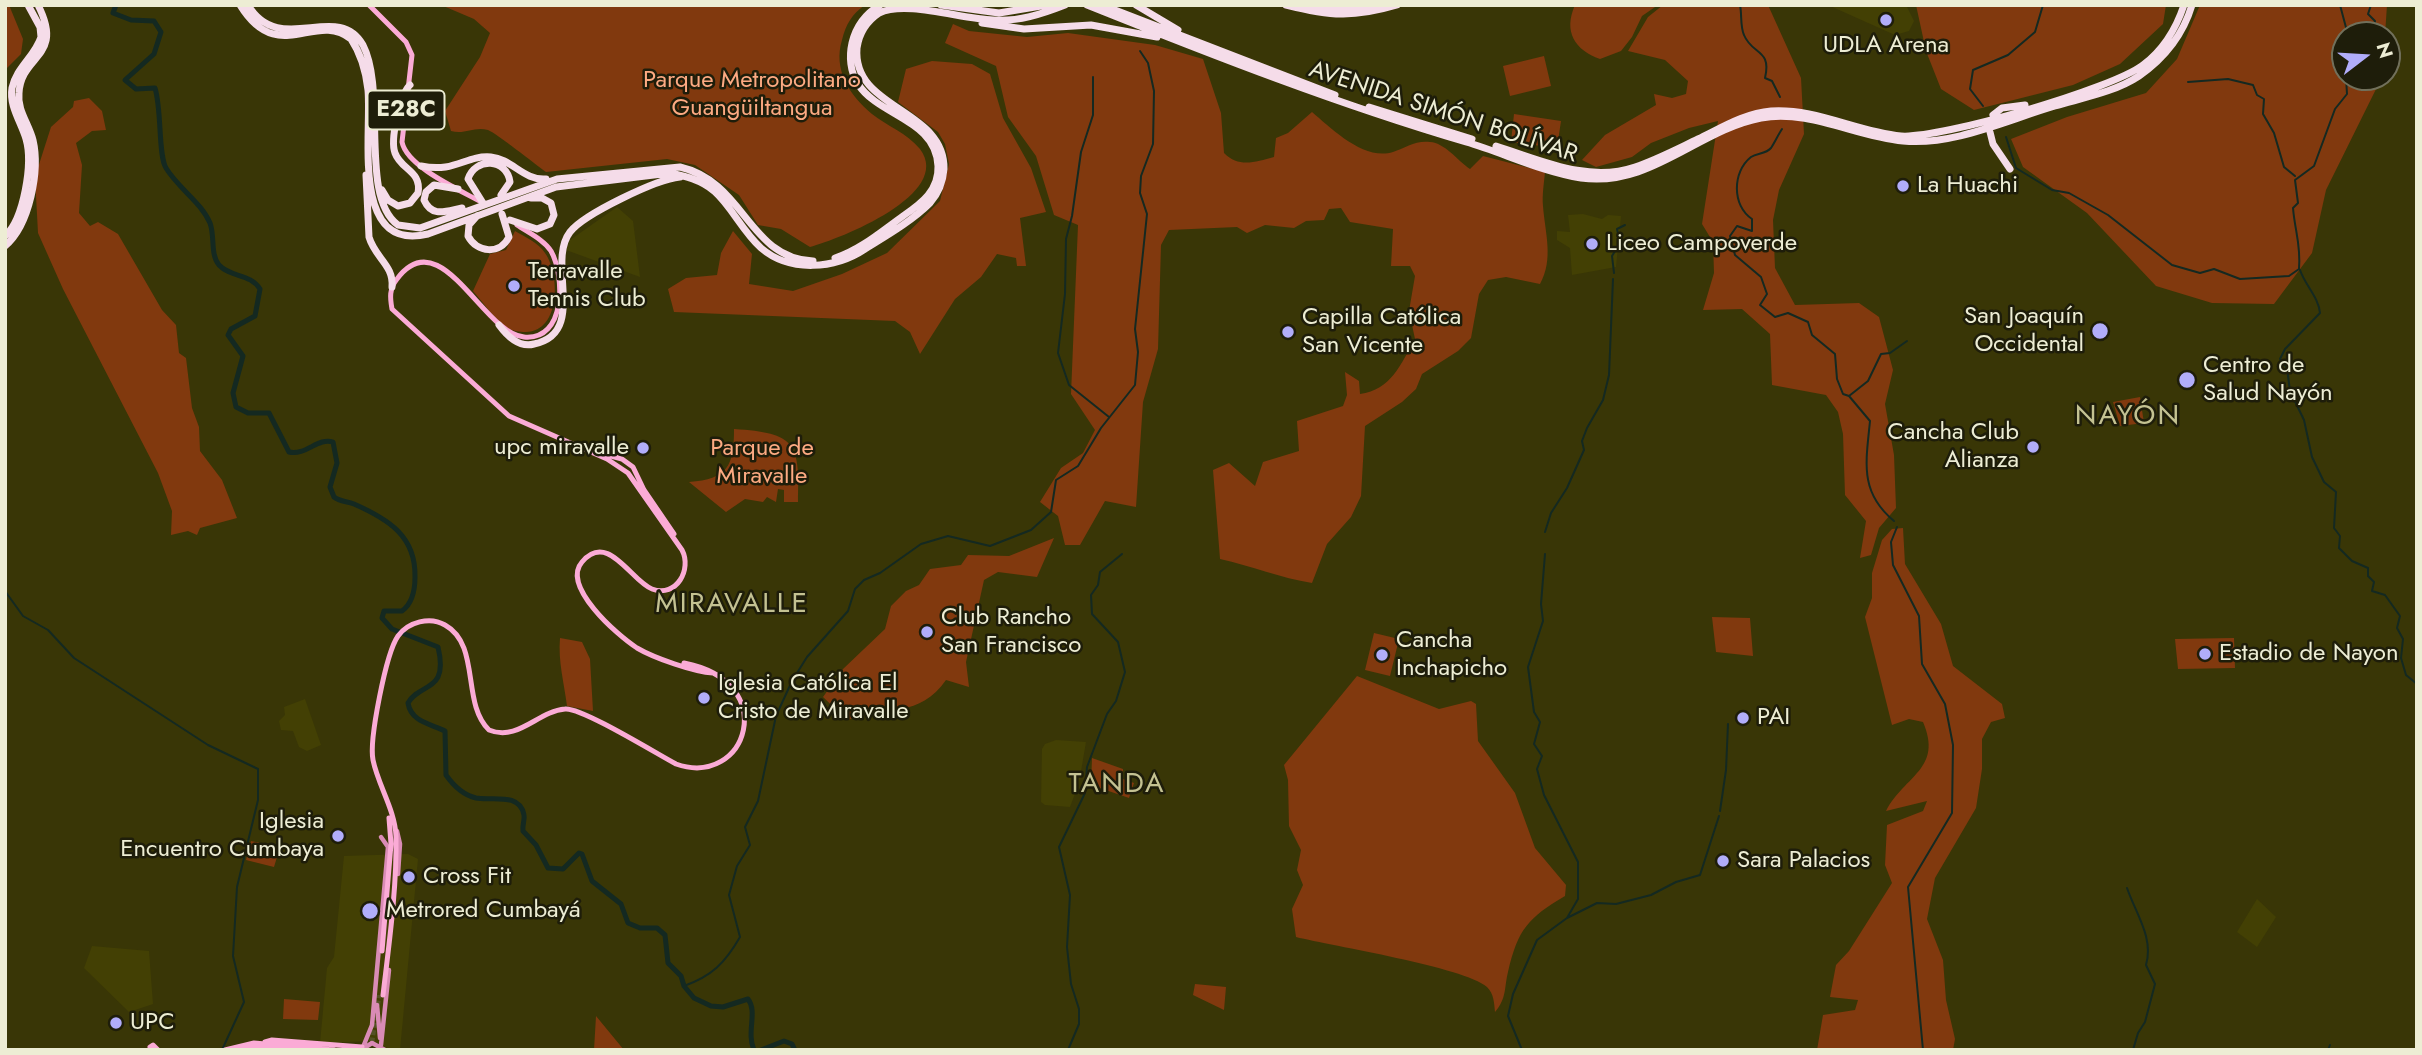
<!DOCTYPE html>
<meta charset="utf-8">
<style>
body{margin:0}
#map{position:relative;width:2422px;height:1055px;overflow:hidden;background:#393606;font-family:Jost,sans-serif}
canvas{display:block}
.frame{position:absolute;inset:0;border:7px solid #ededd4;pointer-events:none}
.north{position:absolute;left:2331px;top:21px;width:70px;height:70px;box-sizing:border-box;background:#1e1d0a;border:2px solid #71705b;border-radius:50%;rotate:73deg;font-size:19px;font-weight:700;line-height:28px;text-align:center;color:#ededd4}
.north::after{content:'';display:block;margin:auto;width:24px;height:32px;background:#b1adfa;clip-path:polygon(50% 0,100% 100%,50% 72%,0 100%)}
</style>
<div id="map">
<canvas width="2422" height="1055"></canvas>
<div class="frame"></div>
<div class="north">N</div>
</div>
<script>
const c = document.querySelector('canvas').getContext('2d');
c.lineJoin = 'round';
function paint(path, color) { c.fillStyle = color; c.fill(path, 'evenodd'); }
function trace(path, color, width, dash) { c.strokeStyle = color; c.lineWidth = width; c.lineCap = dash ? 'butt' : 'round'; c.setLineDash(dash || []); c.stroke(path); }
function drawText(font, color, halo, rows, align = 'center') {
  c.font = font + ' Jost,sans-serif'; c.lineWidth = 5; c.setLineDash([]); c.textBaseline = 'middle'; c.strokeStyle = halo; c.fillStyle = color; for (const [text, x, y, turn = 0] of rows) {
    c.save(); c.translate(x, y); c.rotate((+turn || 0) * Math.PI / 180); c.textAlign = isNaN(turn) ? turn : align; if (halo) c.strokeText(text, 0, 0); c.fillText(text, 0, 0); c.restore();
  }
}
const built = new Path2D(`
 M1828 5H1906L1914 21 1909 31 1895 35Z
 M617 207 633 221 640 277 566 250 570 240Z
 M1583 214 1602 219 1608 215 1621 216 1616 267 1572 275 1570 248 1557 240V231L1570 232 1568 215Z
 M305 699 321 745 307 751 299 747 293 731 281 730 279 721 285 715 284 707Z
 M1056 740 1086 742 1079 783 1070 807 1045 805 1041 802 1042 749 1045 744Z
 M408 854 418 859 400 1050H391L373 1041 320 1043 327 968 334 957 344 856Z
 M2257 899 2276 917 2257 947 2237 932Z
 M92 946 149 951 153 1004 129 1012 84 968Z`);
const green = new Path2D(`
 M5 5H9L23 39 21 54 5 70Z
 M441 5H865C852 14 846 24 842 40 833 69 849 95 872 114 887 126 907 133 920 149 954 194 840 239 810 247L781 229 758 225 739 195 695 165 667 159 546 172C535 164 496 133 488 130 474 126 465 135 451 131L445 111 480 57 490 33 474 19Z
 M1575 5H1658L1642 16 1632 37 1621 51 1600 59C1575 50 1563 32 1575 5Z
 M1663 5H1768L1801 78 1804 134 1779 190 1773 220 1775 268 1795 305 1859 303 1879 317 1893 370 1885 404 1894 455 1896 508 1879 528 1871 555 1860 558 1866 521 1845 495 1843 434 1838 412 1826 395 1772 385 1770 334 1742 309 1703 310 1714 273 1713 242 1702 224 1718 121 1689 128 1651 143 1632 157 1596 167 1582 160 1605 135 1656 105 1654 94 1672 98 1686 94 1688 81 1665 60 1628 51 1648 17Z
 M1916 5H2166L2163 24 2120 64 2073 85 1974 110 1941 89 1926 51Z
 M2200 5H2387L2385 35H2345V77H2382L2326 190 2312 253 2274 304 2212 303 2156 286 2087 213 2023 167 2011 139 2067 117 2146 93 2177 59Z
 M953 24 969 31 1027 37 1068 33 1155 45 1203 59 1221 113 1224 153C1239 168 1255 162 1274 157L1276 138 1288 133 1312 112C1332 129 1364 161 1393 152 1405 148 1416 140 1430 142 1445 143 1457 160 1470 169L1483 156 1545 172C1544 183 1542 195 1543 206 1545 233 1554 259 1540 284L1506 277 1488 280 1479 294 1471 338 1458 351 1422 374 1416 389 1402 402 1365 426 1361 496 1351 517 1327 544 1312 583C1281 578 1251 566 1220 559L1213 470 1229 463 1255 486 1263 462 1299 451 1297 421 1343 406 1347 395 1345 372 1359 381 1360 394C1391 390 1401 364 1415 339L1409 311 1415 276 1410 266H1391L1393 229 1350 222 1341 208 1329 209 1324 220 1306 221 1294 228 1265 225 1247 233 1237 227 1169 230 1161 245 1158 349 1143 402 1136 507 1105 501 1080 545H1065L1058 516 1040 502 1061 468 1083 453 1095 430 1071 394 1078 225 1054 215 1036 156 1008 117 996 66 945 43Z
 M1544 56 1551 86 1510 96 1503 66Z
 M932 61 972 64 990 74 1003 118 1031 168 1046 212 1020 218 1026 266H1017L1016 258 997 254 981 277 955 299 920 354 910 332 895 321 674 312 668 289 686 278 717 275 721 253 733 231 752 254 749 284 793 291 842 274 887 253 940 201 949 164 945 144 938 132 898 102 906 69Z
 M89 98 102 111 106 130 92 131 76 143 82 165 79 213 90 226 98 222 118 234 162 310 176 325 179 353 186 358 192 408 199 427 200 451 222 480 237 518 200 528 197 535 188 531 171 535 172 511 158 473 63 289 38 233 35 177 51 127 73 107 74 101Z
 M1514 114 1561 121 1557 148 1511 142Z
 M515 231C525 237 539 243 545 253 560 274 561 331 526 332 520 332 511 331 506 327 494 319 483 302 473 291L490 254 506 250Z
 M2140 397 2144 423 2120 426 2113 402Z
 M734 429C796 433 800 443 798 502H784V490L778 489 776 502 767 497 763 502 745 499 726 512 689 482C728 479 734 466 734 429Z
 M1903 528 1905 564 1941 624 1953 666 2002 704 2005 718 1991 722 1982 739V769L1976 808 1935 878 1927 919 1943 960 1946 1000 1955 1039 1953 1050H1817L1823 1015 1855 1010 1858 1000 1830 997 1836 965 1849 951 1892 883 1885 865 1887 825 1923 811 1927 801 1886 811C1905 775 1943 769 1923 722L1909 719 1892 725 1865 617 1872 598V573L1882 540 1892 529Z
 M1054 538 1037 577 998 572 984 580 966 662 969 687 946 680C920 718 886 706 847 720L823 697 843 669 885 629 891 606 906 591 919 585 930 569 961 565 968 555 1009 556Z
 M1712 617 1750 618 1753 656 1716 652Z
 M1374 633 1399 639 1390 676 1365 670Z
 M560 638 582 642 590 659 593 711 567 706C564 682 558 662 560 638Z
 M2234 638 2235 668 2178 669 2175 639Z
 M1357 676 1439 709 1471 701 1476 704 1478 741 1515 793 1535 848 1566 885 1565 896C1528 918 1518 929 1508 972 1504 988 1507 998 1495 1012 1494 1003 1494 994 1487 987 1464 967 1332 946 1296 937L1292 909 1303 885 1297 870 1301 850 1289 826 1288 780 1284 765Z
 M1092 758 1123 769V779L1134 783 1129 798 1091 785Z
 M251 841 280 847 274 867 246 860Z
 M1195 984 1226 987 1224 1010 1193 995Z
 M284 999 320 1002 318 1020 283 1019Z
 M596 1016 624 1050H594Z`);
const stream = new Path2D(`
 M1740 5C1742 14 1740 26 1744 35 1752 55 1772 49 1765 78L1772 81 1780 97
 M2340 5 2348 35
 M2371 5 2368 14 2375 21 2372 35
 M1093 77V115L1081 152 1072 216 1066 239 1065 294 1058 353 1069 385 1109 417
 M2188 82 2228 79 2253 85 2257 95 2264 99 2263 114 2274 133 2284 167 2295 176
 M1983 106 1970 89 1973 70 2008 55 2035 32 2043 5
 M1782 129C1778 135 1775 142 1771 148 1766 154 1757 153 1751 157 1732 172 1732 206 1752 219V231L1737 226 1730 236 1735 255 1761 277 1767 294 1760 305 1775 317 1788 313 1808 322 1812 335 1835 354 1837 379 1843 394 1849 396
 M2006 137 2016 168 2052 190 2069 193 2108 215 2172 265 2200 273 2214 269 2240 279 2289 276 2299 269C2301 244 2295 232 2293 208L2298 203 2295 180 2314 166 2335 109 2347 94 2346 77
 M2300 270C2305 285 2319 298 2320 313L2285 349 2280 359 2287 368 2290 391 2304 420 2312 457 2324 482 2336 492 2334 528 2340 536 2339 548 2352 561 2368 568V576L2374 582 2372 591 2385 595 2400 616 2397 628 2403 639 2401 658 2406 675 2417 684
 M1614 273 1612 256 1620 243 1617 229 1625 225
 M1894 521C1859 492 1866 462 1870 421L1849 396 1868 381 1881 354 1890 353 1907 341
 M1897 527 1891 542 1893 565 1919 616 1922 664 1945 704 1953 745 1952 813 1908 887 1923 1050
 M1545 532 1551 513 1567 488 1584 450 1582 441 1587 428 1603 400 1609 375 1613 279
 M5 591 23 616 48 630 74 658 208 745 258 769V800L237 887 233 956 244 1002 222 1050
 M1720 811 1726 770 1728 724
 M2127 888C2136 914 2154 938 2146 965L2155 984 2145 1022 2138 1033 2133 1050
 M1567 918 1597 903 1616 904 1651 895 1676 882 1700 875 1719 816
 M684 986C712 976 725 963 740 937L729 895 737 866 750 845 745 827 758 801 776 716 792 681 807 657 848 611 855 589 864 580 880 573 921 544 948 536 990 546 1031 530 1051 512 1056 480 1078 466 1101 428 1135 385 1138 352 1135 329 1147 214 1140 193 1141 176 1153 144 1154 91 1148 63 1140 51
 M1068 1050 1079 1024V1009L1071 984 1067 947 1070 895 1059 847 1085 793 1087 767 1107 714 1116 701 1125 672 1118 642 1092 614 1091 595 1098 585 1100 572 1122 554
 M1522 1050 1508 1016 1513 994 1537 940 1567 918 1578 899V862L1544 795 1537 769 1542 756 1534 744 1540 722 1534 712 1528 667 1543 621 1541 604 1545 554
 M2328 1050 2330 1045`);
const river = new Path2D(`
 M116 5 113 13 131 20 154 21 161 32 154 54 125 80 136 89 155 88C162 111 158 155 166 168 178 188 201 202 210 223 215 236 210 254 219 265 231 278 250 273 260 289L255 316 231 329 228 335 243 356 233 393 236 407 248 413H269L289 452C306 456 318 437 333 442L337 463 330 487 334 497C340 502 347 501 354 504 388 519 416 536 415 577 415 590 413 603 402 611H384L382 618 392 629 438 647C449 693 420 682 408 703 411 722 431 724 445 731L446 775C453 785 463 795 476 798 491 801 520 792 524 815 525 820 522 825 523 831L536 845 548 868 563 869 579 853 582 854 592 881 621 904 628 923 640 928H657L665 935 668 963 681 976 684 986 694 998 711 1006 723 1007 748 999C758 1012 746 1032 754 1050
 M761 1050 784 1041 792 1044 795 1050`);
const primaryTunnel = new Path2D(`
 M351 1050 363 1049 372 1041 379 995`);
const secondary = new Path2D(`
 M397 831 400 844 398 874
 M381 837 388 847
 M377 1005 380 1038
 M381 1045 389 970
 M363 1047 372 1025 388 847
 M361 1050 372 1043 385 1050`);
const primary = new Path2D(`
 M369 5 406 42 412 55 402 142C407 167 460 190 483 203
 M517 225C529 233 544 240 551 251 565 276 566 341 524 337 483 334 441 220 397 279 389 289 390 298 392 309L509 416 607 459 628 473 682 550C692 569 677 598 652 589 631 581 608 531 582 562 561 586 617 635 637 648 654 658 694 672 713 673
 M596 452 622 459 633 467 644 490 674 534
 M382 951 391 844 389 818
 M383 995C389 944 397 888 396 836 395 810 378 785 373 760 369 740 386 653 398 636 408 622 430 616 445 625 481 645 461 703 489 730 518 742 538 711 565 709 581 707 657 754 676 764 747 789 782 682 684 663
 M265 1042 272 1040 362 1047
 M150 1047 153 1045 158 1050
 M225 1050 254 1043 334 1050
 M239 1050 260 1047 291 1050`);
const highway = new Path2D(`
 M240 5C278 67 315 10 351 39 361 54 366 72 368 90 372 134 350 253 428 234L556 187 670 173C685 176 701 180 714 191 732 207 742 231 761 248 790 273 835 269 865 249 886 236 912 221 930 203 938 194 943 182 944 169 945 108 852 110 857 48 859 34 867 21 879 13 906 0 961 19 993 20 1018 22 1042 14 1065 5
 M248 5C280 58 337 0 363 45 387 91 359 197 398 225L420 228 557 179 680 167C745 182 748 258 813 261
 M941 5 999 13 1047 5
 M1087 5C1212 55 1337 104 1466 142 1504 153 1542 172 1581 178 1650 188 1698 130 1761 118 1809 109 1856 137 1903 141 1953 146 2007 120 2055 106 2082 98 2115 92 2139 76 2165 58 2183 35 2192 5
 M1102 5 1335 95
 M1136 5 1178 30
 M1286 5C1330 16 1353 18 1397 5
 M1311 5 1344 10 1374 5
 M982 23 1024 29 1091 25 1157 37
 M1369 107 1472 139
 M1993 115 2002 108 2025 105
 M1990 132 1993 144 2010 169
 M1496 146C1541 160 1588 183 1635 167 1656 160 1677 149 1698 139 1721 128 1745 113 1771 111 1816 108 1857 132 1901 136 1940 139 2112 89 2143 65 2163 50 2176 29 2184 5
 M421 166C456 173 465 155 491 157 512 159 524 181 546 179
 M366 175 369 237C375 258 394 265 392 287
 M458 189 434 185 426 192 424 200C432 218 446 211 462 208
 M382 190 388 200 398 206 410 203 418 193C422 171 401 170 395 153 390 140 400 94 410 85
 M483 203 468 179C475 157 507 158 510 182L501 195
 M477 216 469 225 468 236C477 253 500 255 509 237L502 214
 M510 220 537 229 550 224 554 215 551 203 542 198H531
 M5 236C24 219 33 163 26 139 21 122 9 106 12 88 16 68 35 56 41 37L40 27 28 5
 M5 246C30 225 40 170 33 140 29 124 17 110 19 93 21 54 65 58 38 5
 M835 258C860 250 882 231 903 216 922 203 939 190 938 166 936 119 879 117 858 84 850 72 849 56 852 43 856 26 865 14 880 5
 M499 325C507 336 519 348 534 344 588 333 546 263 570 232 584 214 657 179 680 177`);
const markers = [
 [1886,20,7,"#b1adfa"],
 [1903,186,7,"#b1adfa"],
 [1592,244,7,"#b1adfa"],
 [514,286,7,"#b1adfa"],
 [2100,331,9,"#b1adfa"],
 [1288,332,7,"#b1adfa"],
 [2187,380,9,"#b1adfa"],
 [2033,447,7,"#b1adfa"],
 [643,448,7,"#b1adfa"],
 [927,632,7,"#b1adfa"],
 [2205,654,7,"#b1adfa"],
 [1382,655,7,"#b1adfa"],
 [704,698,7,"#b1adfa"],
 [1743,718,7,"#b1adfa"],
 [338,836,7,"#b1adfa"],
 [1723,861,7,"#b1adfa"],
 [409,877,7,"#b1adfa"],
 [370,911,9,"#b1adfa"],
 [116,1023,7,"#b1adfa"]
];
const shields = [
 [406,110,77]
];
const shieldNames = [
 ["E28C",406,110]
];
const poiNames = [
 ["UDLA Arena",1886,46,"center"],
 ["La Huachi",1917,186],
 ["Liceo Campoverde",1606,244],
 ["Terravalle",528,272],
 ["Tennis Club",528,300],
 ["San Joaquín",2084,317,"right"],
 ["Occidental",2084,345,"right"],
 ["Capilla Católica",1302,318],
 ["San Vicente",1302,346],
 ["Centro de",2203,366],
 ["Salud Nayón",2203,394],
 ["Cancha Club",2019,433,"right"],
 ["Alianza",2019,461,"right"],
 ["upc miravalle",629,448,"right"],
 ["Club Rancho",941,618],
 ["San Francisco",941,646],
 ["Cancha",1396,641],
 ["Inchapicho",1396,669],
 ["Estadio de Nayon",2219,654],
 ["Iglesia Católica El",718,684],
 ["Cristo de Miravalle",718,712],
 ["PAI",1757,718],
 ["Iglesia",324,822,"right"],
 ["Encuentro Cumbaya",324,850,"right"],
 ["Sara Palacios",1737,861],
 ["Cross Fit",423,877],
 ["Metrored Cumbayá",386,911],
 ["UPC",130,1023]
];
const parkNames = [
 ["Parque Metropolitano",752,81],
 ["Guangüiltangua",752,109],
 ["Parque de",762,449],
 ["Miravalle",762,477]
];
const streetNames = [
 ["AVENIDA SIMÓN BOLÍVAR",1443,113,18]
];
const quarterNames = [
 ["NAYÓN",2128,417],
 ["MIRAVALLE",732,605],
 ["TANDA",1117,785]
];
paint(built, '#434004');
paint(green, '#81390e');
trace(stream, '#142921', 2);
trace(river, '#142921', 5);
trace(primaryTunnel, '#545125', 5, [5, 2.5]);
trace(secondary, '#d98bb5', 4.5);
trace(primary, '#fbabd6', 5);
trace(highway, '#f5dce9', 7);
for (const [x, y, r, color] of markers) { const dot = new Path2D(); dot.arc(x, y, r, 0, 2 * Math.PI); c.fillStyle = color; c.fill(dot); trace(dot, '#1e1d0a', 2.5); }
for (const [x, y, w] of shields) { const box = new Path2D(); box.roundRect(x - w / 2, y - 19.5, w, 39, 5); c.fillStyle = '#1e1d0a'; c.fill(box); trace(box, '#ededd4', 2); }
drawText('bold 23px', '#ededd4', null, shieldNames);
drawText('24px', '#ededd4', '#1e1d0a', poiNames, 'left');
drawText('24px', '#fdaa82', '#1e1d0a', parkNames);
drawText('24px', '#ededd4', '#1e1d0a', streetNames);
c.letterSpacing = '2px';
drawText('28px', '#c4c292', '#1e1d0a', quarterNames);
c.letterSpacing = '0px';
</script>
